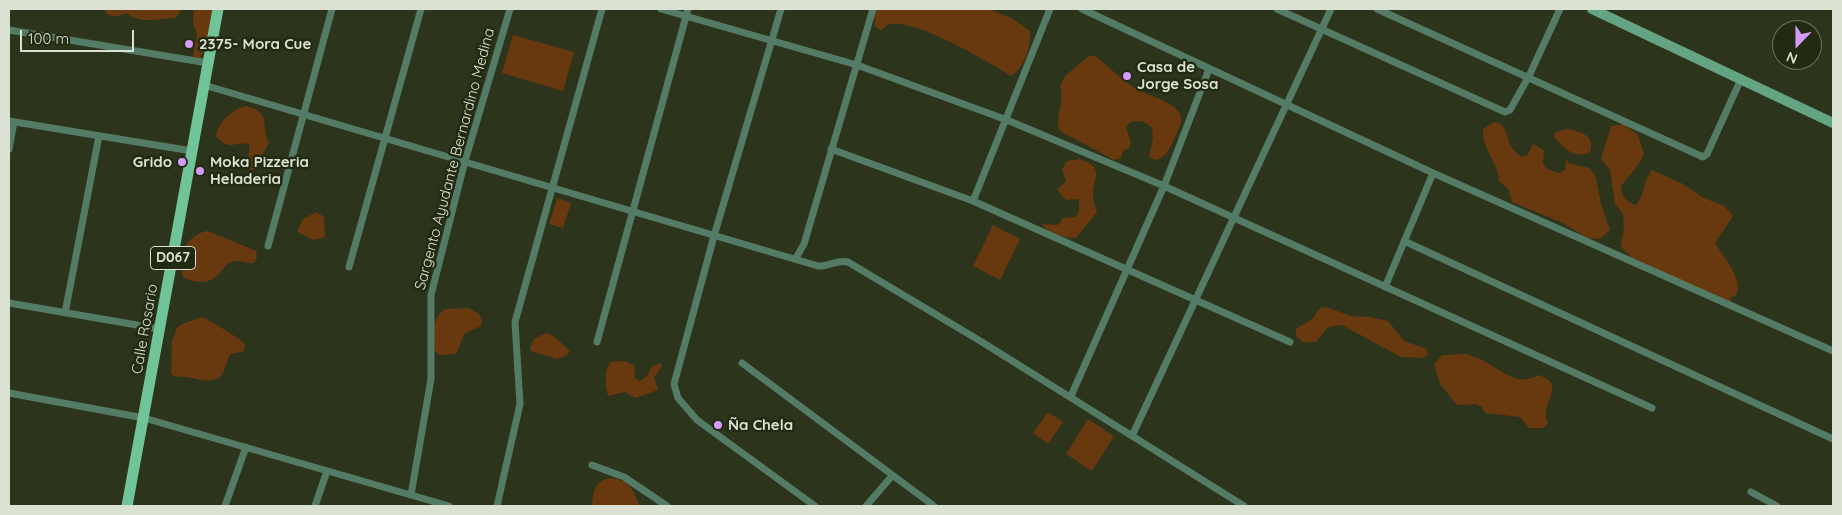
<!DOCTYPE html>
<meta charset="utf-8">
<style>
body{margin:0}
#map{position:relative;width:1842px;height:515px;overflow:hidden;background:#2c351c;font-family:Quicksand,sans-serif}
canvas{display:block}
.frame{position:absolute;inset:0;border:10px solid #dce2d3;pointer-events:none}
.north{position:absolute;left:1772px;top:20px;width:50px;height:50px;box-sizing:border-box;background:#222b12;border:1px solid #6c745f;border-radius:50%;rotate:202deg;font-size:14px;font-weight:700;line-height:20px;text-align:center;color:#dce2d3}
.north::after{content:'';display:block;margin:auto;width:18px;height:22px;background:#d69bfa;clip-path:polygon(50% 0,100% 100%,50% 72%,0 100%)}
.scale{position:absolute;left:20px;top:30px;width:114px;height:22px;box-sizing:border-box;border:2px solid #dce2d3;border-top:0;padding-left:6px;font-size:15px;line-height:18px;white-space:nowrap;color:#dce2d3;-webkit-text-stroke:4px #222b12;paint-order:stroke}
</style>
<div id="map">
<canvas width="1842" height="515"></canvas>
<div class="frame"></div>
<div class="north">N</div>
<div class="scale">100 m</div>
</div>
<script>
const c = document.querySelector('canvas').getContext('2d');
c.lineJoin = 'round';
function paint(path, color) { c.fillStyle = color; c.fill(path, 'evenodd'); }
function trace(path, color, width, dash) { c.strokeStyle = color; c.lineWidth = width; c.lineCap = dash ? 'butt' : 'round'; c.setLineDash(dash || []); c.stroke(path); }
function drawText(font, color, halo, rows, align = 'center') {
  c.font = font + ' Quicksand,sans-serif'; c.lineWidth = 5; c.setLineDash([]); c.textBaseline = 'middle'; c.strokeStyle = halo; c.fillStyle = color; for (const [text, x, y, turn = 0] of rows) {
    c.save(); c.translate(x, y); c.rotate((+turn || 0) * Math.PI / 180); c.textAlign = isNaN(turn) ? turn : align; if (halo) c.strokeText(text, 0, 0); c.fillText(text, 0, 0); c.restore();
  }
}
const green = new Path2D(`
 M105 9H182L176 18C158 18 142 25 127 13 118 16 113 19 105 12Z
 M194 9H219L198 65 192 62 197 34 193 24Z
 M874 9H989L1013 19 1030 31C1031 48 1025 67 1011 76 987 61 919 21 893 24 887 24 885 27 881 30L875 27Z
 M513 35 574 52 563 91 502 73Z
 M1090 55 1096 57C1109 67 1121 79 1135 88 1146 95 1174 101 1180 114 1184 121 1177 132 1174 139 1170 149 1166 158 1155 160L1149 157 1153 139 1152 127 1142 121 1130 122 1126 127 1131 142 1129 148 1123 151 1121 158 1114 160 1060 131C1054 118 1065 102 1060 86L1065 76Z
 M246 106C273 112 260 128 269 143L254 170 249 169C245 160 251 153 249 144 233 141 229 152 216 136 218 122 233 109 246 106Z
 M1494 122C1509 125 1505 137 1512 148 1514 151 1518 154 1521 157L1527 155 1533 144 1544 150 1543 163 1547 169 1559 173 1565 170 1566 159 1570 164 1590 168 1596 178 1601 204 1610 230 1600 239 1587 238 1563 223 1512 202 1509 190 1499 181C1498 161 1481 148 1483 129Z
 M1623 124 1638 135 1644 154 1638 165 1621 186C1621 196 1626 202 1636 205 1645 195 1643 180 1652 170L1681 183 1704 198 1724 206 1733 216 1715 243C1723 256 1744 279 1736 295L1729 298 1732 300 1726 306 1714 302 1675 278 1631 257 1621 247 1624 227 1623 214 1615 204 1610 170 1601 159 1611 126Z
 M1567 129C1580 131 1596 136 1590 152 1574 160 1564 148 1554 137L1555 132Z
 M1080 159C1106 168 1093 177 1093 196 1093 201 1096 207 1097 212L1076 238C1064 238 1048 234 1042 224L1058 225 1063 218 1076 217 1079 211V199L1066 200 1057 190 1066 181 1062 169 1067 161Z
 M557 198 571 203 563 228 549 224Z
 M317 212 324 217 325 237 314 240 297 232 303 219Z
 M993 225 1020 239 1000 280 973 266Z
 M208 231 256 251 257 257 254 263C247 264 238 259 231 262 226 264 223 269 220 273 209 285 198 283 184 278 175 258 186 234 208 231Z
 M1326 307 1351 316 1370 317 1388 321 1404 341 1427 349 1428 355 1423 358 1401 357 1342 325 1328 327 1316 342H1303L1296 336V329L1312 319 1320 308Z
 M469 308 479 314 482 320 481 326 465 333 456 354 439 355 432 348C431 335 434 316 445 309Z
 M202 317C209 320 241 339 245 344L244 351 231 354C226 360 226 370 221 376 209 387 189 374 175 377L171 374 172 341 177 328 182 324Z
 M546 333C554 334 563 345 570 351L566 356 557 359 531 351 530 347 534 339Z
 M1466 354C1472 356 1479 358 1484 361 1501 370 1518 388 1538 375 1564 383 1547 397 1546 412 1545 415 1547 420 1548 424L1543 428H1529L1520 417 1485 413 1482 407 1476 404 1457 405 1440 384 1434 364 1442 355Z
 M625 361 634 365 635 378 640 381 648 375 651 367 660 363 662 365 654 378 658 390 636 398 625 392 608 396C606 386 603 371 611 362Z
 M1048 412 1063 422 1048 444 1033 433Z
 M1088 419 1114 436 1092 471 1066 454Z
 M612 478C628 480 635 490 639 506H592C593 492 595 479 612 478Z`);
const street = new Path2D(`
 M661 9 857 65 1007 120 1164 186 1652 408
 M781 9 714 236 674 384 678 398 697 420 815 506
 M1082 9 1433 173 1833 351
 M1277 9 1505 112 1510 110 1529 76 1560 9
 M1377 9 1703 157 1707 154 1741 79
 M9 30 208 63
 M204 85 818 266C829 267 837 259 848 262L982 342 1244 506
 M9 121 192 151
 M9 149 14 122
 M831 149 973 201 1290 342
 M973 201 1050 9
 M1404 241 1833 439
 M268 246 332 9
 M796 258 804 244 873 9
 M349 267 421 9
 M1385 287 1433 173
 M9 303 160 329
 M65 313 99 136
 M597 342 688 9
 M742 363 934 506
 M9 393 144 418 449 506
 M1071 396 1164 186 1209 69
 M1132 436 1331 9
 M592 465 624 477 667 506
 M1751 492 1777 506
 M411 495 431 379V295L465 161 510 9
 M225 506 246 447
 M315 506 327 471
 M497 506 520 404 515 322 602 9
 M866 506 892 476`);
const secondary = new Path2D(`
 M1592 9 1833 123`);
const primary = new Path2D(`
 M127 506 218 9`);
const markers = [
 [189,44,5,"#d69bfa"],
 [1127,76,5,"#d69bfa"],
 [182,162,5,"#d69bfa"],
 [200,171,5,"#d69bfa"],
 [718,425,5,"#d69bfa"]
];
const shields = [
 [173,258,45]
];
const shieldNames = [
 ["D067",173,258]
];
const poiNames = [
 ["2375- Mora Cue",199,44],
 ["Casa de",1137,67],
 ["Jorge Sosa",1137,84],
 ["Grido",172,162,"right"],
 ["Moka Pizzeria",210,162],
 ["Heladeria",210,179],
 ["Ña Chela",728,425]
];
const streetNames = [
 ["Sargento Ayudante Bernardino Medina",455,159,-75],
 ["Calle Rosario",145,329,-80]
];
paint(green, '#68380f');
trace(street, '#547b65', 7);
trace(secondary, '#64a482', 10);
trace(primary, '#70c498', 11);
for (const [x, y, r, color] of markers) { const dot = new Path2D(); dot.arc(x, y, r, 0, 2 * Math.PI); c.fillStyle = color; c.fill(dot); trace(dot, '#222b12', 2); }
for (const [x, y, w] of shields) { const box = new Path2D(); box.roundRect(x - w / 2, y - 11.5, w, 23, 4); c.fillStyle = '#222b12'; c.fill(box); trace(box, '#dce2d3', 1); }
drawText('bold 14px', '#dce2d3', null, shieldNames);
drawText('bold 15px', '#dce2d3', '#222b12', poiNames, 'left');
drawText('15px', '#dce2d3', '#222b12', streetNames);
</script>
